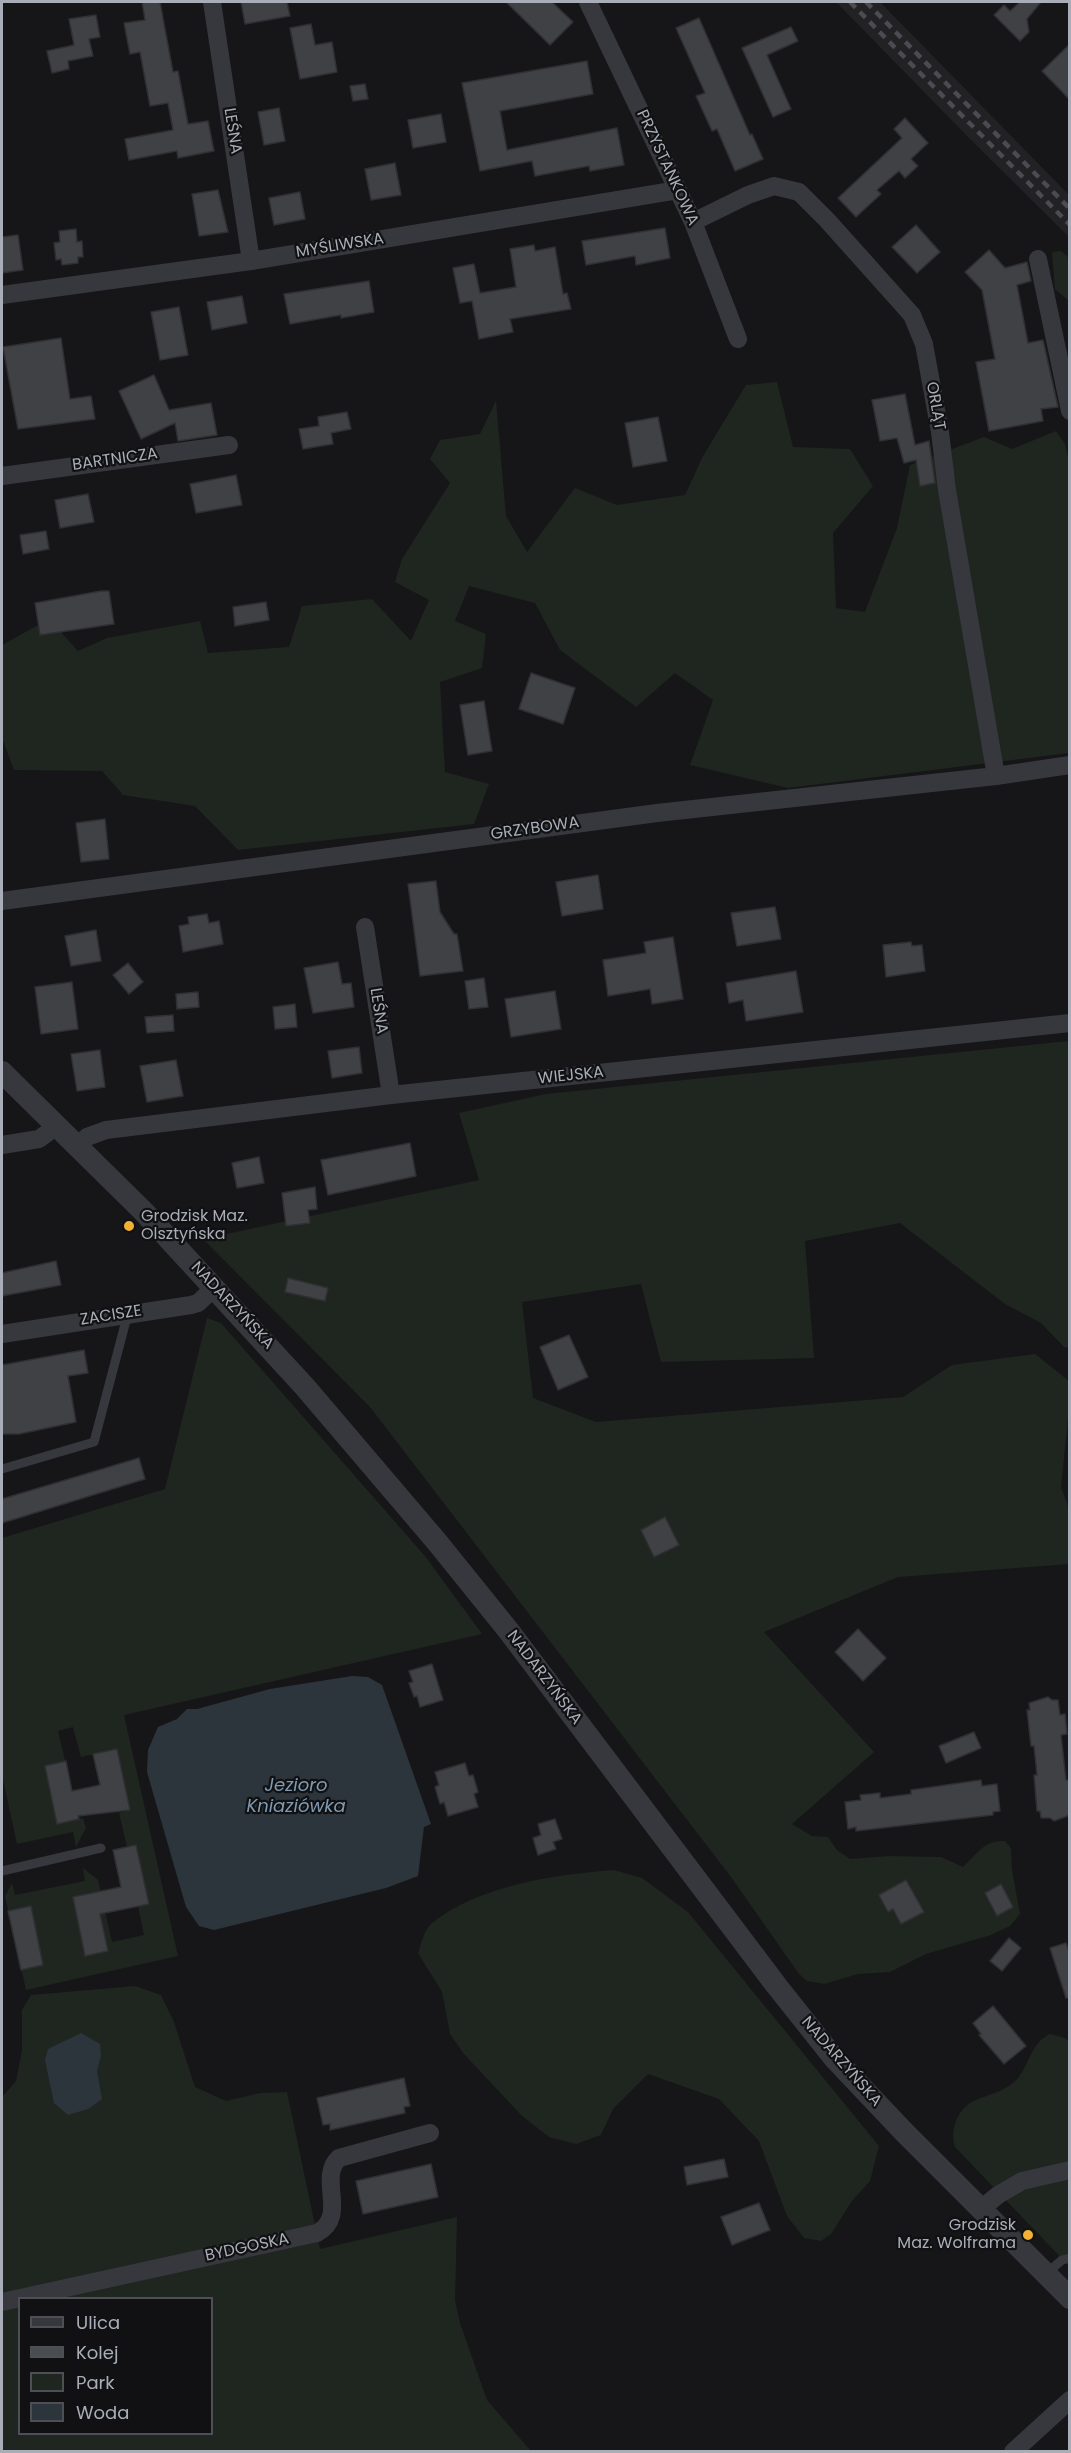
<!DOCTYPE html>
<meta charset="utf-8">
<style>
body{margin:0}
#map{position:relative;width:1071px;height:2453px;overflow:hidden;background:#161618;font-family:Poppins,sans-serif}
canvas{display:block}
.frame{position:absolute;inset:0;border:3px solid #a8adb8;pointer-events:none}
.legend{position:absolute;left:18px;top:2297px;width:195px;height:138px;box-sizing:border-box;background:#111113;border:2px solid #4d4f55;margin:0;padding:8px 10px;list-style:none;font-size:18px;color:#a8adb8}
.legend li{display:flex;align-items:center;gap:12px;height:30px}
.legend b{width:30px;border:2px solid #4d4f55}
</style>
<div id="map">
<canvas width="1071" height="2453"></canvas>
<div class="frame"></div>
<ul class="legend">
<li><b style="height:8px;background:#37383d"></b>Ulica</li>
<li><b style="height:8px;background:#4a4c52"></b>Kolej</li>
<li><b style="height:16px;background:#1e261f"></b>Park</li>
<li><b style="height:16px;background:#2c353c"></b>Woda</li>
</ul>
</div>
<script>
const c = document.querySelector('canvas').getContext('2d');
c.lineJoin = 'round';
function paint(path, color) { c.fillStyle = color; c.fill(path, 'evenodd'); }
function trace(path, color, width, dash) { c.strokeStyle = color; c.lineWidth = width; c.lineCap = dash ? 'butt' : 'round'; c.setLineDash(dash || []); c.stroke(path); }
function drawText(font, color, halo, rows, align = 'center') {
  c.font = font + ' Poppins,sans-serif'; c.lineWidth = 4.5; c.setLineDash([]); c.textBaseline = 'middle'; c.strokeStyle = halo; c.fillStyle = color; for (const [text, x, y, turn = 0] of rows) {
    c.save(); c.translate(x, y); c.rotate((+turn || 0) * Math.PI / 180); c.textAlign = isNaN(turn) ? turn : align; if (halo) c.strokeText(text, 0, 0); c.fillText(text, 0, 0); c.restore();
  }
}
const built = new Path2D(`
 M836 2H880L1069 195V237L968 137Z`);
const green = new Path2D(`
 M1061 251 1069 258V301L1055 289 1052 252Z
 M777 382 793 447 850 449 873 486 833 533 836 608 865 612 897 528 910 465 984 437 1012 449 1056 431 1065 444 1070 466 1069 753 788 788 690 765 713 700 675 673 636 707 560 650 535 603 469 586 455 621 486 634 482 668 440 682 445 772 489 784 474 824 238 850 195 806 123 795 102 771 14 770 2 738V645L49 619 78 651 107 638 200 621 208 653 289 647 302 606 372 599 411 641 429 600 395 582 402 559 450 483 430 459 440 440 480 434 496 401 506 516 527 552 575 488 617 505 685 495 703 456 746 385Z
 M1069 1041V1348L1064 1347 1041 1323 1005 1304 900 1223 805 1241 814 1358 661 1362 641 1284 522 1302 533 1398 596 1422 903 1397 952 1365 1035 1354 1069 1381V1409L1061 1487 1069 1509V1564L898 1577 764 1632 874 1752 792 1824 812 1836 828 1837 837 1850 850 1859 889 1856 941 1857 963 1867C977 1854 984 1840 1005 1841L1011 1848 1012 1870 1020 1914 1010 1926 991 1935 926 1954 890 1972 858 1974 824 1984 807 1981 799 1974 731 1877 370 1407 203 1239 479 1180 459 1113 546 1094Z
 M207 1318 221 1323 425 1556 482 1634 124 1715 178 1956 26 1990 5 1896 12 1883 15 1895 85 1881 83 1868 98 1880 112 1942 144 1935 138 1906 149 1903 136 1845 127 1847 119 1813 130 1810 117 1749 81 1757 73 1727 58 1731 79 1819 83 1818 86 1828 76 1847 73 1832 17 1844 2 1775V1538L165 1489Z
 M614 1870 642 1878 688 1912 879 2146 870 2181 852 2201 831 2234 821 2241 804 2238 787 2216 759 2141 719 2099 648 2074 613 2109 601 2135 576 2144 549 2137 522 2116 464 2054 450 2034 442 1992 418 1953C421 1945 424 1930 431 1924 476 1886 557 1874 614 1870Z
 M135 1986 161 1995 174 2022 195 2087 226 2101 260 2093 287 2092 320 2249 457 2217 455 2300 460 2323 487 2400 531 2451H2V2097L16 2081 22 2050V2010L31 1995ZM20 2298H212V2434H20Z
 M1050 2034 1065 2038 1069 2042V2266L955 2147C950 2131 956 2111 972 2102 987 2094 1005 2093 1018 2078 1030 2063 1031 2043 1050 2034Z`);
const water = new Path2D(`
 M352 1676 368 1677 382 1685 431 1824 424 1827 418 1876 386 1888 214 1930 199 1926 186 1907 147 1772 148 1750 158 1727 177 1719 187 1709H197L270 1689Z
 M81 2033 100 2044 101 2056 97 2071 102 2099 88 2109 68 2115 54 2103 45 2060 48 2049Z`);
const building = new Path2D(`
 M142 2H160L173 72 178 71 188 124 208 121 214 151 178 158 177 151 129 160 125 139 173 130 168 103 150 106 140 52 130 54 124 23 145 20Z
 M241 2H287L290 16 245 24Z
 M506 2H552L573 22 550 45Z
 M1020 2H1041L1027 19 1029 32 1020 41 994 15 1004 5 1010 11Z
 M96 15 100 37 89 39 93 56 68 61 69 69 52 73 47 51 74 45 69 19Z
 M699 18 750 135 752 134 763 159 735 171 717 129 712 131 696 96 705 93 676 28Z
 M311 24 315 45 332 42 337 72 300 79 290 28Z
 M791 27 798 41 767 55 791 109 773 117 742 48Z
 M1070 44V100L1042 71Z
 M587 61 593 94 500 111 507 150 617 128 624 165 590 171 589 166 535 176 532 161 480 171 462 83Z
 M365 84 368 99 353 101 350 86Z
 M279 108 285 141 264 145 258 112Z
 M441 114 446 142 413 148 408 120Z
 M905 118 928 143 911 159 918 166 905 178 899 171 877 190 881 194 856 217 838 198 902 138 894 129Z
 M395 163 401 195 371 200 365 169Z
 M218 190 228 232 199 236 192 194Z
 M300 192 305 219 274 225 269 198Z
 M916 225 940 252 917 273 892 247Z
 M665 228 670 258 636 265 635 256 586 265 582 241Z
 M76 229 77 242 82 241 83 257H78V263L62 265 61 259 56 260 54 243 60 242 59 231Z
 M18 235 23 270 2 273V237Z
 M534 245 535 251 555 247 563 294 567 293 571 309 510 319 513 332 479 339 472 301 460 303 453 268 474 264 480 293 516 287 510 249Z
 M989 250 1005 268 1027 262 1031 281 1017 285 1028 343 1043 340 1058 407 1041 409 1043 421 989 431 976 362 995 359 982 290 965 272Z
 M369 281 374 312 341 318V315L290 324 284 294Z
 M242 296 247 323 212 330 207 302Z
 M179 307 188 355 160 360 151 312Z
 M61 338 70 399 91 396 95 419 18 429 3 347Z
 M154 375 169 410 211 403 217 435 178 441 175 423 141 439 119 391Z
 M905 394 915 445 929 441 935 483 920 486 916 460 904 463 897 438 880 441 872 400Z
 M347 412 351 429 331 433 333 444 303 449 299 429 319 426 318 417Z
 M658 417 667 461 633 467 625 423Z
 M236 475 242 505 196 513 190 484Z
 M88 494 94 522 60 528 55 500Z
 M46 531 49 549 23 554 20 535Z
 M101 591H109L114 624 40 635 35 603Z
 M266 602 269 620 235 626 233 607Z
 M531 673 575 688 563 724 519 709Z
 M484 701 492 751 468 755 460 705Z
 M105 819 109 859 81 862 76 823Z
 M598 875 603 909 562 916 556 882Z
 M436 881 440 912 454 934H457L463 971 420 976 408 884Z
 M775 907 781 939 737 946 731 913Z
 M207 914 209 923 219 921 223 944 183 952 179 926 189 924 188 917Z
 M96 930 101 961 71 966 65 936Z
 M673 937 683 999 652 1004 650 989 608 996 603 960 646 953 644 942Z
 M911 942 912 946 922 945 925 971 886 977 883 945Z
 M338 962 342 984 351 983 354 1007 313 1013 304 968Z
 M128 963 143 982 129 994 113 975Z
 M796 971 803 1012 746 1021 743 1000 729 1003 726 983Z
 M484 978 488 1007 469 1009 465 981Z
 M72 982 78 1029 41 1034 35 987Z
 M555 991 561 1029 511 1037 505 999Z
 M198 992 199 1007 177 1009 176 994Z
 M295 1004 297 1027 275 1029 273 1007Z
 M173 1015 174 1031 147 1033 145 1017Z
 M359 1047 362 1073 332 1078 328 1051Z
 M100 1050 105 1087 77 1091 71 1054Z
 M176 1060 183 1096 147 1102 140 1066Z
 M410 1143 416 1176 328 1195 321 1160Z
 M259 1157 264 1183 237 1188 232 1163Z
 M315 1187 317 1209 308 1210 310 1223 286 1226 282 1193Z
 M56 1261 61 1285 2 1296V1273Z
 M288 1278 328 1288 325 1301 285 1292Z
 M569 1335 588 1377 558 1390 540 1347Z
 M84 1350 88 1373 68 1376 76 1422 19 1434H2V1365Z
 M139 1458 145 1479 2 1523V1499Z
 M665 1517 679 1545 654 1557 641 1530Z
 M858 1629 886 1658 863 1681 835 1652Z
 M432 1664 443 1700 420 1707 417 1696 414 1697 409 1683 413 1682 409 1671Z
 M1048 1697 1052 1700H1058L1060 1715 1065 1714 1067 1734 1061 1735 1066 1780H1070V1815L1054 1821 1050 1818H1041L1040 1811H1037L1034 1775H1037L1034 1746H1031L1027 1710H1030L1029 1703Z
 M974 1732 981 1748 946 1763 939 1746Z
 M117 1749 130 1810 78 1816 79 1819 57 1824 45 1766 66 1761 72 1791 100 1785 93 1754Z
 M465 1763 469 1776 473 1775 478 1792 474 1794 478 1807 448 1816 444 1802 440 1804 435 1787 439 1785 435 1772Z
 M981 1780 982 1786 997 1784 1000 1811 993 1812V1815L856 1831V1827L848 1829 845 1802 861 1800 860 1795 880 1793V1798L911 1794V1790Z
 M555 1819 562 1839 553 1842 556 1849 538 1855 533 1838 541 1835 538 1824Z
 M136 1845 149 1904 100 1914 108 1951 85 1956 73 1897 121 1887 113 1850Z
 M906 1880 924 1912 901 1924 893 1909 888 1912 879 1895Z
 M1001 1884 1013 1907 997 1916 985 1893Z
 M31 1906 43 1965 21 1970 8 1911Z
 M1009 1938 1021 1948 1002 1971 990 1961Z
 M1066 1943 1070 1955V1998H1066L1050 1948Z
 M993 2006 1026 2046 1004 2064 979 2035 981 2034 973 2023Z
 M404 2078 410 2106 404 2107 405 2113 330 2130V2124L323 2125 317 2098Z
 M724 2159 728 2177 687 2185 684 2167Z
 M431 2164 438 2197 363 2214 356 2181Z
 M759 2203 770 2230 732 2245 721 2217Z`);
const service = new Path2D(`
 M2 1469 94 1442 128 1313
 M2 1871 101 1848
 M1047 2273 1062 2260 1070 2258`);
const minor = new Path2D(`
 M212 2 251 261
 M588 2 693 222 738 339
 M693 222 748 195 774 186 799 192 827 220 912 315 924 344 940 432 947 490 996 776
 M1038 259 1070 411
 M2 295 251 261 678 190
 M2 476 229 445
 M2 901 657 813 996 776 1070 765
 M365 927 391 1095
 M2 1145 39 1139 57 1126
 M78 1146 87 1137 106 1130 391 1095 1070 1023
 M2 1334 191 1305 198 1303 215 1287
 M981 2209 998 2195 1022 2181 1070 2170
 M2 2302 317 2233C349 2216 317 2178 339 2158L430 2133
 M1013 2452 1070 2400`);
const tertiary = new Path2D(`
 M2 1072 144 1212 305 1387 437 1542 508 1630 776 1985 834 2058 904 2132 1070 2298`);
const rail = new Path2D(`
 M850 2 1070 225
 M866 2 1070 209`);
const markers = [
 [129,1226,6,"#f2b134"],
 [1028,2235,6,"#f2b134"]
];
const streetNames = [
 ["LEŚNA",232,131,81],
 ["PRZYSTANKOWA",667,168,65],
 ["MYŚLIWSKA",340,246,-9],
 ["ORLĄT",935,406,80],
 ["BARTNICZA",115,460,-8],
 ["GRZYBOWA",535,829,-8],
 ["LEŚNA",378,1011,81],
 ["WIEJSKA",571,1076,-6],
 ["NADARZYŃSKA",232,1306,47],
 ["ZACISZE",111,1316,-9],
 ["NADARZYŃSKA",544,1678,53],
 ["NADARZYŃSKA",841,2062,49],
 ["BYDGOSKA",247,2248,-12]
];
const poiNames = [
 ["Grodzisk Maz.",141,1217],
 ["Olsztyńska",141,1235],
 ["Grodzisk",1016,2226,"right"],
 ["Maz. Wolframa",1016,2244,"right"]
];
const waterNames = [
 ["Jezioro",296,1786],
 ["Kniaziówka",296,1807]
];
paint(built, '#222225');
paint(green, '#1e261f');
paint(water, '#2c353c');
paint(building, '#404145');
trace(building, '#303034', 1.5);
trace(service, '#37383d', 9);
trace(minor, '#37383d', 18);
trace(tertiary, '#37383d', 22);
trace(rail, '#4a4c52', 4.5, [8, 6]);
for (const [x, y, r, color] of markers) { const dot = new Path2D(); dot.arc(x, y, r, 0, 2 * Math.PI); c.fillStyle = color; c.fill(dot); trace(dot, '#111113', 2); }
drawText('16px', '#a8adb8', '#111113', streetNames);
drawText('16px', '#a8adb8', '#111113', poiNames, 'left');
drawText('italic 18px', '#7f9bb3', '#111113', waterNames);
</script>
